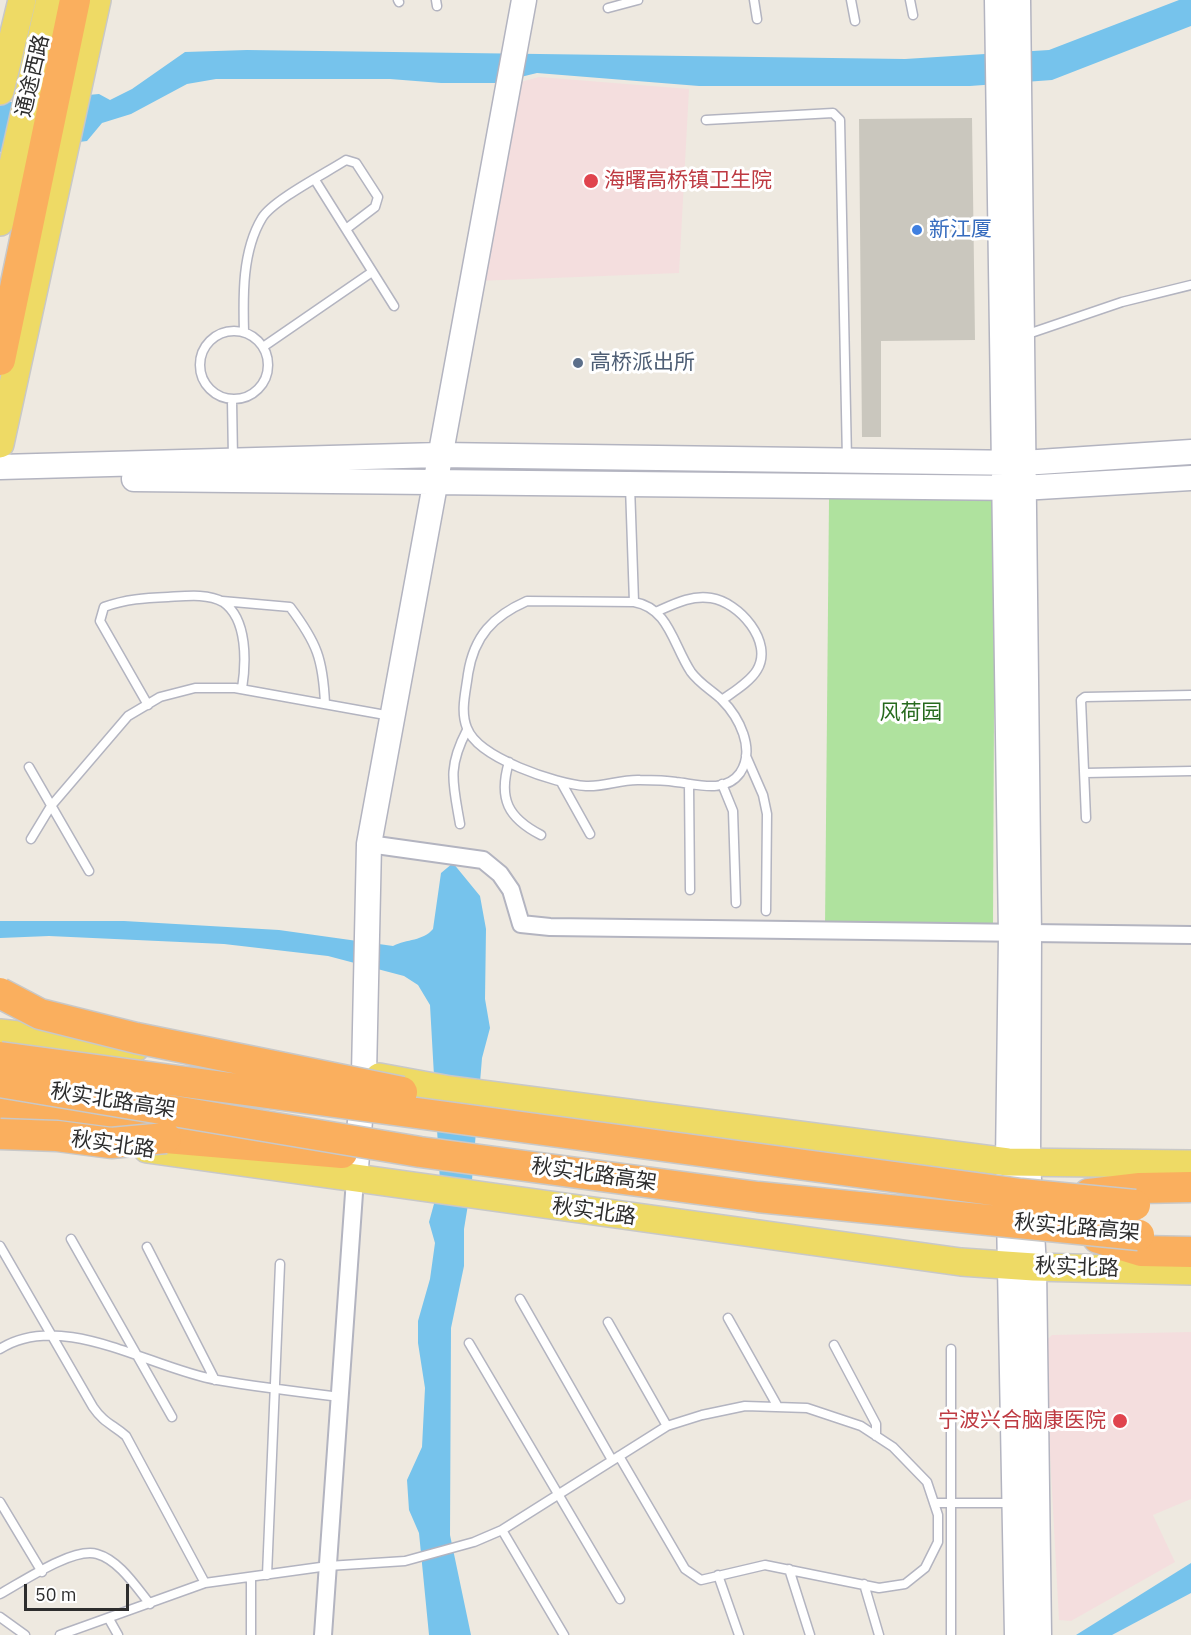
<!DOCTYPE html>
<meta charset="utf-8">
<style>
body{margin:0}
#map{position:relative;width:1191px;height:1635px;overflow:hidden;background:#eee9e0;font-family:"IBM Plex Sans",sans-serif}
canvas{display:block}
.scale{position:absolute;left:24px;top:1584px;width:105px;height:27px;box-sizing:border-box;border:3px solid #2d2d2d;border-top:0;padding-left:8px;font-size:18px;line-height:21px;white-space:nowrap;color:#2d2d2d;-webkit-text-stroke:4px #fff;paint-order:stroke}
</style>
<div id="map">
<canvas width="1191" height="1635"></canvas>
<div class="scale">50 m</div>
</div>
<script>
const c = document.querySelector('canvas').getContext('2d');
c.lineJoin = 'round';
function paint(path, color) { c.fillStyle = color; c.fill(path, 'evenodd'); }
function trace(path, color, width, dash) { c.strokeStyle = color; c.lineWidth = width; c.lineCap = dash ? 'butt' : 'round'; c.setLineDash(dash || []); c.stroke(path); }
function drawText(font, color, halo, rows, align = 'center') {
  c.font = font + ' "IBM Plex Sans","Noto Sans SC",sans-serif'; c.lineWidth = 6; c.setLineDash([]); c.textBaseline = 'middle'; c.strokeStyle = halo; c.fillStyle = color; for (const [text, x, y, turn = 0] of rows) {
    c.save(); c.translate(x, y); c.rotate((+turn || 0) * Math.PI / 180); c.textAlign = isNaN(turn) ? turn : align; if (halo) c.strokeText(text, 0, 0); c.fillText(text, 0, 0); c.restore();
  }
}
const medical = new Path2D(`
 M539 77 689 89 679 273 477 281 517 83Z
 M1191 1332V1499L1153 1515 1175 1562 1071 1621 1059 1620 1044 1343 1052 1335Z`);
const green = new Path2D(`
 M829 499H995L993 927 825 928Z`);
const water = new Path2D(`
 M1179 0H1191V26L1052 80 970 86H699L537 73 496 83H441L390 79H216L187 84 131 114 102 123 87 141 0 152V103L99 94 110 100 132 89 185 52 247 50 905 59 1049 50Z
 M453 863 480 896 486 929 485 999 490 1028 482 1058 472 1180 464 1229V1266L451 1328 450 1535 471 1635H429L419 1533 409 1510 407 1480 422 1447 425 1388 418 1343V1321L430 1279 435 1243 429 1222 440 1182 430 1005 418 985 404 976 328 956 224 944 49 936 0 938V921H124L279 930 393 946C407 939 423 941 433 929L441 873Z
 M1191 1563V1593L1112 1635H1076Z`);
const building = new Path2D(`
 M972 118 975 340 881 341V437H862L859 119Z`);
const lane = new Path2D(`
 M398 0 399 2
 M436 0 437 6
 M754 0 757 19
 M851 0 855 21
 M910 0 913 15
 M608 8 638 0
 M706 120 833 113 840 120 847 460
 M315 180 394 306
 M200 365a34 34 0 1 1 68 0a34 34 0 1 1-68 0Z
 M244 332C243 296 242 251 262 218 273 200 326 173 346 160L356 163 378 197 375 207 346 229
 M1025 335 1122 302 1191 285
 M263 347 372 272
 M232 400 233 459
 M630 486 634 602
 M222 601 290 607C317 643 323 659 325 704
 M527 601 634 602C669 608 673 645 691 672 699 683 711 690 721 699 739 717 756 749 740 773 725 794 696 784 676 782 664 780 652 780 640 780 621 779 605 787 586 786 556 784 478 758 467 728 460 711 466 691 468 674 474 636 493 616 527 601Z
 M658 611C676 603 692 595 711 598 739 602 774 642 757 670 750 682 733 692 722 700
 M148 705 100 621 104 607C126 599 145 598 168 597 185 596 208 593 223 602 248 619 246 663 242 689
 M746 756 763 795 767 814 766 911
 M509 762C498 799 508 818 541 835
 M29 767 89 871
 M1085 773 1191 771
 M561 782 590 834
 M689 784 690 890
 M722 784 733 811 736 903
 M1086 818 1081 700 1085 697 1191 695
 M460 824C453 783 447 768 467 730
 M31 839 51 806 128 716 160 697 195 688H235L391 716
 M71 1239 172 1417
 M0 1246 93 1407C104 1423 112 1424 126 1436L205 1583
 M147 1247 215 1380
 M520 1299 612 1460
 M728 1318 778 1407
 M608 1322 667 1426
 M469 1343 620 1599
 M834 1345 876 1424V1436
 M0 1349C62 1309 152 1369 217 1380 258 1387 299 1392 340 1397
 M951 1349V1635
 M0 1502 42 1572
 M934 1503H1011
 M502 1530 564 1635
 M789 1569 810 1635
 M267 1575 280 1264
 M718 1575 739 1635
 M864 1584 879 1635
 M0 1594C22 1582 73 1547 97 1554 119 1560 136 1587 150 1604
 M0 1617 25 1635
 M109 1619 118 1635
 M60 1635 205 1583 328 1566 405 1561 474 1542 502 1530 667 1426 702 1415 745 1406 807 1408 861 1426 893 1447 927 1482 938 1515V1542L925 1568 905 1584 879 1588 765 1565 701 1580 685 1569 619 1456
 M251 1635V1577`);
const street = new Path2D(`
 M369 844 483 860 500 874 511 890 521 924 550 927 1191 935
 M323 1635 355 1179`);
const secondary = new Path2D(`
 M997 0 1011 935 1008 1162 1017 1635
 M1018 0 1029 934 1028 1162 1034 1267 1039 1635
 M0 467 439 455 1023 463 1191 452
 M134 479 1022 488 1191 478
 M355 1179 364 1074 369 844 524 0`);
const primary = new Path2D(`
 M0 91 22 0
 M0 222 50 0
 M0 444 97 0
 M0 1033 135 1048
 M379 1077 450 1090 1008 1162 1191 1164
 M147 1149 961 1262 1034 1267 1191 1271`);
const highway = new Path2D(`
 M0 360 75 0
 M0 1110 54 1115 126 1126 166 1138 342 1153
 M1089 1194 1140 1188 1191 1187
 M1098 1238 1141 1251 1191 1252`);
const highwayBridge = new Path2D(`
 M0 993 40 1014 136 1038 402 1092
 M0 1057 1021 1194 1135 1205
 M0 1082 420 1152 758 1197 1139 1235
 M0 1134 57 1136 111 1143 166 1138`);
const markers = [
 [591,181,8,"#e0444e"],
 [917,230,6,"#3f7fe0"],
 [578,363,6,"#5c6f8a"],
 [1120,1421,8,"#e0444e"]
];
const streetNames = [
 ["通途西路",33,76,-77],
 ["秋实北路高架",113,1101,9],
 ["秋实北路",113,1145,8],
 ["秋实北路高架",594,1175,8],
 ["秋实北路",594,1212,8],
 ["秋实北路高架",1077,1228,5],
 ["秋实北路",1077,1268,2]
];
const healthNames = [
 ["海曙高桥镇卫生院",604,181],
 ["宁波兴合脑康医院",1106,1421,"right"]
];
const shopNames = [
 ["新江厦",929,230]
];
const serviceNames = [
 ["高桥派出所",590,363]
];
const parkNames = [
 ["风荷园",911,713]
];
paint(medical, '#f4dede');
paint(green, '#afe29e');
paint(water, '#76c3ec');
paint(building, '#cac7be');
trace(lane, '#b3b4c0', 11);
trace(street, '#b3b4c0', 20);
trace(secondary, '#b3b4c0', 27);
trace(primary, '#c8c8c8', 30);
trace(highway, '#c8c8c8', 33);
trace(lane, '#fff', 8);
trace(street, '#fff', 16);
trace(secondary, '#fff', 24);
trace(primary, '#eeda65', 27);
trace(highway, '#faaf5e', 30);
trace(highwayBridge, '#c8c8c8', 33, []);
trace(highwayBridge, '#faaf5e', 30);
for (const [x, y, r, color] of markers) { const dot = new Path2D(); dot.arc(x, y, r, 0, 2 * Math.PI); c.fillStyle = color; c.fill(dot); trace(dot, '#fff', 2); }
drawText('21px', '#2d2d2d', '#fff', streetNames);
drawText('21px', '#be3a42', '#fff', healthNames, 'left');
drawText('21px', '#366cbe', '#fff', shopNames, 'left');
drawText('21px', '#4e5e75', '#fff', serviceNames, 'left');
drawText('21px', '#266a1d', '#fff', parkNames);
</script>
